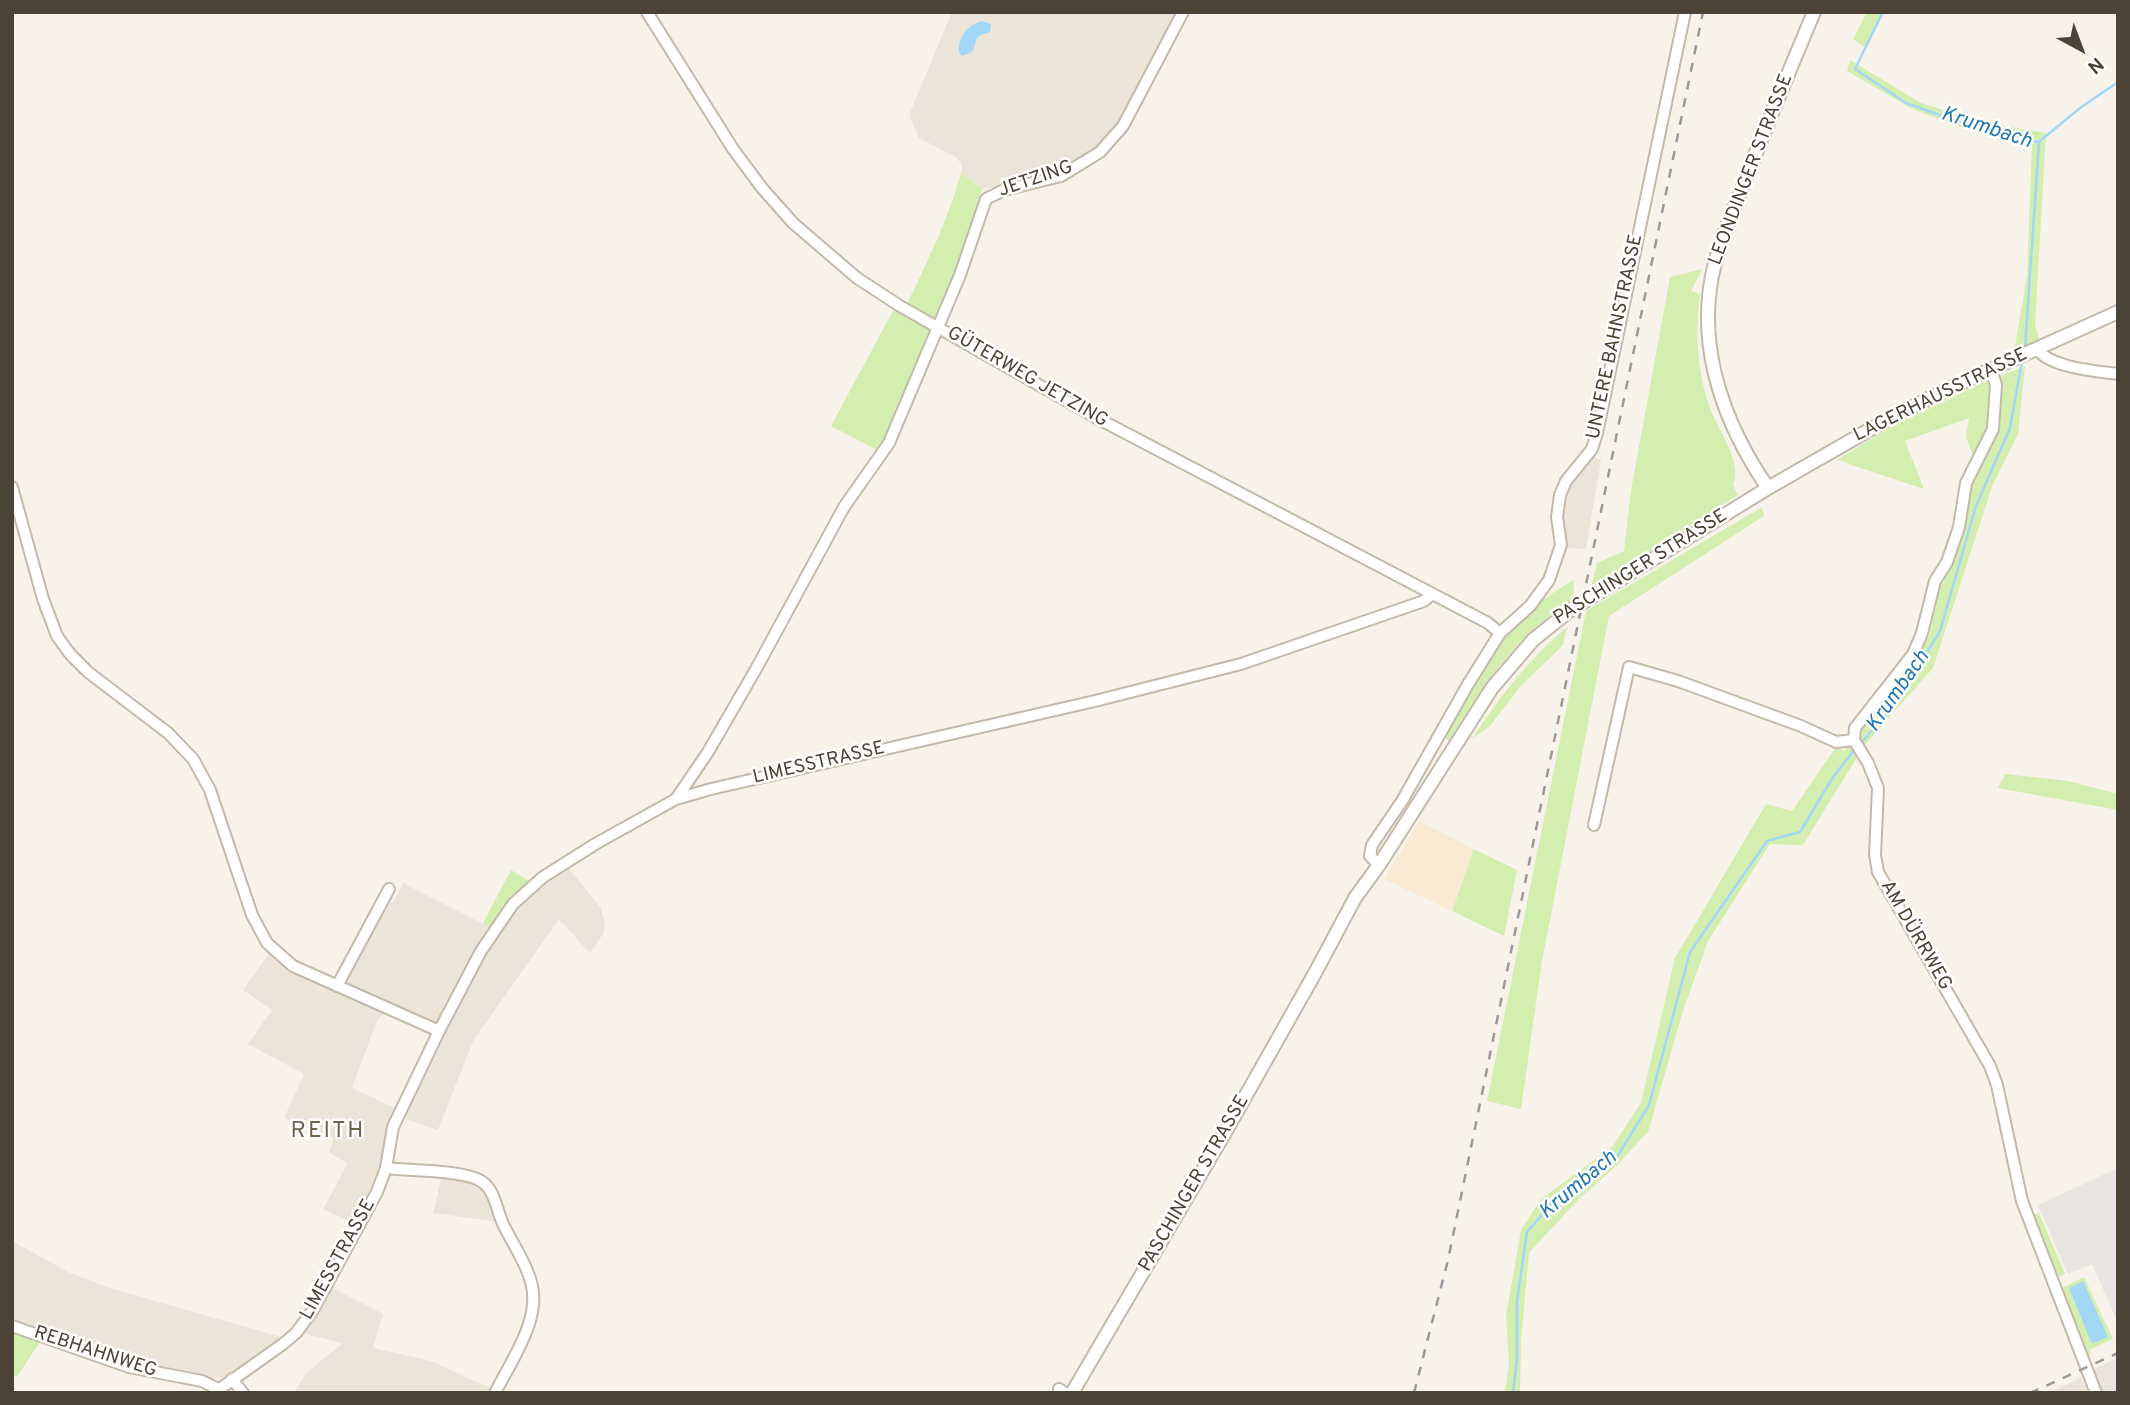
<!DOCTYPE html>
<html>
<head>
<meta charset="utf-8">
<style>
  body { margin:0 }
  #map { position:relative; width:2130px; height:1405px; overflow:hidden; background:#f7f3eb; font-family:Overpass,sans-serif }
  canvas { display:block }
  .frame { position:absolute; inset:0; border:14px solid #4c4337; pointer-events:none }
  .north { position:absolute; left:2046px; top:14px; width:70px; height:70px; -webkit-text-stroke:5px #fff; paint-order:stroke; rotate:139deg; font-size:19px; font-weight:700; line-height:28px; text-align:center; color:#4c4337 }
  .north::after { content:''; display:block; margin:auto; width:24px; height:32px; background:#4c4337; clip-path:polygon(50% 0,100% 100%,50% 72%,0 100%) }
</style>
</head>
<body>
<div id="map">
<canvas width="2130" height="1405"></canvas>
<div class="frame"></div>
<div class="north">N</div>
</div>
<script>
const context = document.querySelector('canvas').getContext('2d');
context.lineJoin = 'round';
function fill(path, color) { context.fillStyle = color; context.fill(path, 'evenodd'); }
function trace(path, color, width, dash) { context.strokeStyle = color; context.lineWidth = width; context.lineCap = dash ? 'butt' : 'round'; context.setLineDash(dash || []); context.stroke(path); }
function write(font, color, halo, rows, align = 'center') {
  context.font = font + ' Overpass,sans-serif'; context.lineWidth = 5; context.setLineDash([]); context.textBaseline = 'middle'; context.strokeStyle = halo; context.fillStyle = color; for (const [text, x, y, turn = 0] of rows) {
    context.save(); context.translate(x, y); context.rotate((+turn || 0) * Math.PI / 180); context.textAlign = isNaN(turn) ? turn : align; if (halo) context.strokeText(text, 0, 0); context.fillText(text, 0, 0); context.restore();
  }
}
fill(new Path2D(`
  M952 12H1181L1137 98 1104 146 1067 170 1039 179 982 189 961 173 962 165 956 157 919 138 909 115Z
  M1591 456 1601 460 1586 549 1565 548 1560 527 1564 492Z
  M567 866 601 908 605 923 603 934 590 953 559 919 473 1041 438 1130 402 1118 481 957 525 896Z
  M403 883 491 928 440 1021 436 1024 347 986 345 982 384 905 393 902Z
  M270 952 387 1012 380 1017 375 1026 352 1088 397 1109 379 1179 356 1225 323 1209 348 1163 329 1153 334 1138 284 1118 304 1074 248 1044 272 1010 243 990Z
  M442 1176 474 1180 488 1193 499 1222 433 1213Z
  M12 1241 68 1272 109 1288 284 1338 227 1377 206 1379 152 1371 12 1323Z
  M331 1287 383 1314 373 1348 431 1361 494 1390 492 1393H294L306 1373 343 1343 301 1333 312 1320Z`), '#ebe4d8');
fill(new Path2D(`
  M1419 821 1474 849 1452 911 1384 879Z`), '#f9e9d5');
fill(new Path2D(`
  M2118 1357V1393H2100L2090 1371Z
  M2081 1377 2088 1393H2049Z`), '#e9e4df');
fill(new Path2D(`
  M1867 12H1884L1866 48 1853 39Z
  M1850 60 1921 103 1985 123 2046 133 2035 325 2040 341 2014 352 2027 275 2032 145 1981 134 1914 110 1847 71Z
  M961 173 982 189C975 231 958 269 942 309L932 319 906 306C927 262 948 220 961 173Z
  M1702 269 1691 291 1700 294C1695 332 1697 372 1710 408 1718 428 1743 465 1733 485L1738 495 1591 588 1597 563 1624 551 1631 490 1670 277Z
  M895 307 931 329 933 336 881 452 831 426Z
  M2025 366 2018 434 1993 484 1933 668 1864 746 1803 845 1770 844 1708 941 1683 1011 1648 1132 1617 1165 1578 1200 1529 1253 1521 1340 1520 1393H1505L1509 1363 1506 1316 1521 1230 1541 1199 1612 1147 1641 1103 1675 958 1766 804 1792 811 1836 747 1844 751 1929 636 1941 585 1952 564 1973 485 1994 438 2000 416V376Z
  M1988 380 1991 384 1989 425 1974 459 1966 437 1969 418 1905 441 1924 489 1837 460 1891 427Z
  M1762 507 1764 516 1609 616 1542 961 1521 1109 1487 1101 1586 611Z
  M1574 580 1573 602C1561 610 1547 617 1536 627 1500 660 1474 700 1449 741L1443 736C1478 676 1509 614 1574 580Z
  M1567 627 1563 645 1520 687 1490 726 1472 739C1499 697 1529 659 1567 627Z
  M2005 774 2068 781 2118 794V810L1998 788Z
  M1474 849 1517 870 1504 936 1452 911Z
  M511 870 531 882 491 928 483 923Z
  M2039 1213 2065 1274 2057 1277 2033 1215Z
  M2084 1277 2113 1339 2089 1350 2091 1354 2084 1357 2060 1289Z
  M12 1329 41 1340 17 1377 12 1374Z`), '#d4eeb0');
fill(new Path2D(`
  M2118 1168V1323L2092 1264 2068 1274 2038 1205Z`), '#e8e5e2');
fill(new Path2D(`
  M981 21 991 24 990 32C971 37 979 39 972 52L962 56 959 52C958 37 967 26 981 21Z
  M2083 1281 2108 1337 2092 1344 2069 1288Z`), '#a3d7f7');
trace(new Path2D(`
  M1883 12 1855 69 1906 103 1999 136 2039 142 2025 348
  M2040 141 2080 108 2118 82
  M1861 743 1893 707 1940 631 1976 506 2010 428 2022 361
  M1513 1393 1517 1359V1301L1527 1232 1554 1201 1617 1157 1649 1105 1690 952 1767 841 1800 832 1833 777 1856 748`), '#a3d7f7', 2.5);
const minor = new Path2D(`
  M647 12 733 149 762 188 793 223 857 278 900 306 1095 417 1488 623 1500 633
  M2037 349C2051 368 2095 371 2118 374
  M1991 369 1996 385 1993 429 1966 483 1959 527 1947 562 1935 581 1922 633 1913 654 1855 728 1854 740 1868 763 1878 788 1875 855 1878 872 1990 1066 1997 1085 2022 1201 2096 1393
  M12 487 43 599 57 636 70 654 88 672 168 733 193 759 210 790 252 915 267 943 293 966 439 1031
  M676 799 708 752 756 669 844 507 889 443 960 275 986 199 1004 190 1061 176 1100 152 1123 126 1183 12
  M1594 825 1629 667 1678 681 1801 726 1836 742 1854 740
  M1379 865 1370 856 1372 845 1402 801 1467 686 1500 633 1530 606 1549 580 1561 545 1557 517 1560 495 1566 481 1592 449 1597 433 1685 12
  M337 986 389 889
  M386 1168C410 1171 457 1170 477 1179 495 1186 496 1209 503 1224 512 1243 526 1262 531 1282 542 1319 511 1361 495 1393
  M12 1326 129 1367 202 1381 218 1389
  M232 1379 243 1393
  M1059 1389 1065 1393
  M214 1393 283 1344 296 1333 313 1310 377 1192 386 1168 393 1127 439 1031 481 951 513 904 543 877 597 843 676 799 711 789 1095 701 1241 664 1424 601 1432 594`);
const tertiary = new Path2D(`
  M1768 488C1726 427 1697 352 1712 276 1719 242 1734 209 1747 176 1768 121 1791 67 1814 12
  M1072 1393 1227 1129 1315 973 1355 898 1379 865 1492 688 1533 640 1569 611 1768 488 1890 418 1952 387 2118 312`);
trace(minor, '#c3baac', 14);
trace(tertiary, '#c3baac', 16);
trace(minor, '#fff', 10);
trace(tertiary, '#fff', 12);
trace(new Path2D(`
  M1414 1393 1448 1260 1703 12
  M2030 1393 2118 1353`), '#9a9a9a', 2.5, [9, 9]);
write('19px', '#4c4337', '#fff', [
  ["LEONDINGER STRASSE",1752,170,-69],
  ["JETZING",1036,180,-19],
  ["UNTERE BAHNSTRASSE",1616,337,-78],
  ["GÜTERWEG JETZING",1027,378,30],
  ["LAGERHAUSSTRASSE",1941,396,-26],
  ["PASCHINGER STRASSE",1641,568,-32],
  ["LIMESSTRASSE",819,764,-13],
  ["AM DÜRRWEG",1915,936,60],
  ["PASCHINGER STRASSE",1195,1184,-60],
  ["LIMESSTRASSE",339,1260,-61],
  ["REBHAHNWEG",95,1353,18]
]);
write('italic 21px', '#2279b2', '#fff', [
  ["Krumbach",1986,129,18],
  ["Krumbach",1899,692,-55],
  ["Krumbach",1579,1186,-40]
]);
context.letterSpacing = '2px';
write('23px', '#70614d', '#fff', [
  ["REITH",328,1132]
]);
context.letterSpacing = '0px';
</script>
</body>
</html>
